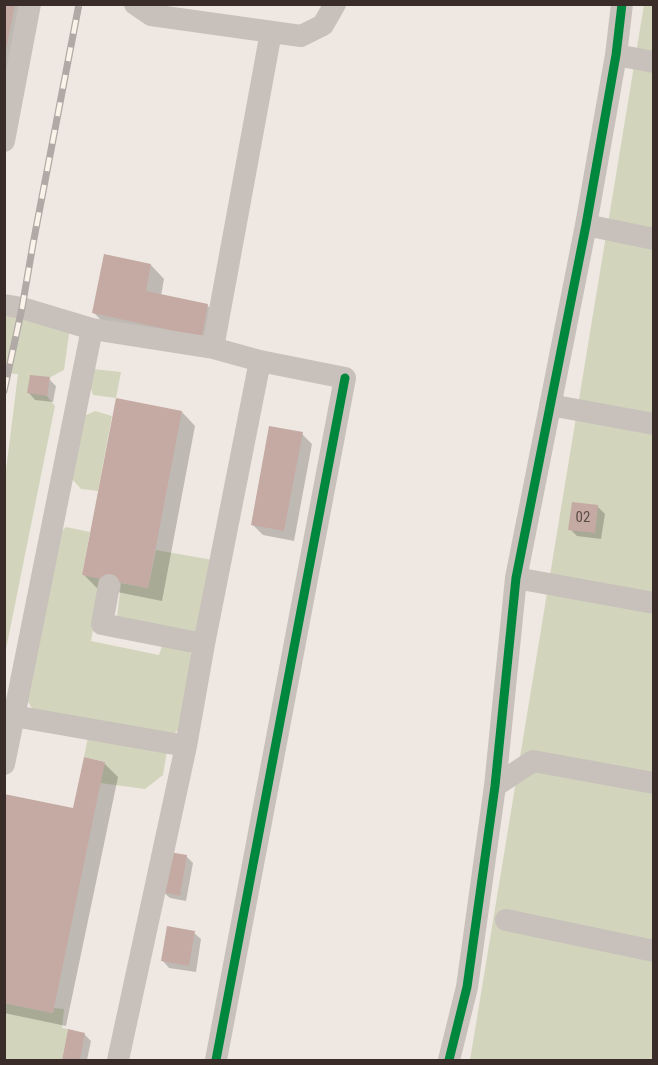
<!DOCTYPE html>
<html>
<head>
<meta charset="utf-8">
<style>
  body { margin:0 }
  #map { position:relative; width:658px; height:1065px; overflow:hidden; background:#efe8e2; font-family:"Roboto Condensed",sans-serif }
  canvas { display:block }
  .frame { position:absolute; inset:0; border:6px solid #3a2d29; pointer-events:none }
</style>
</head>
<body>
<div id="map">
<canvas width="658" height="1065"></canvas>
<div class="frame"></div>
</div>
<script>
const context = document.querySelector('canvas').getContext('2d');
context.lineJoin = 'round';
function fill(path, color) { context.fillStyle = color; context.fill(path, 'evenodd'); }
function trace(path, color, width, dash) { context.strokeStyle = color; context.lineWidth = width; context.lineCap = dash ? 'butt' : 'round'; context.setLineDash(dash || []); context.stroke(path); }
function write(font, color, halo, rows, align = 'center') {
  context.font = font + ' "Roboto Condensed",sans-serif'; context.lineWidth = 4.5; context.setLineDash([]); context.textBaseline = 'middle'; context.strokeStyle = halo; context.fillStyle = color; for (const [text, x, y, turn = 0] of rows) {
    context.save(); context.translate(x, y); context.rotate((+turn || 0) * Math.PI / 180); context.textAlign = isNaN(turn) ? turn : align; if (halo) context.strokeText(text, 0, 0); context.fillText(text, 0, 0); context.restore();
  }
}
fill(new Path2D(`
  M644 5H653V1060H470Z
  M5 316 70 327 64 370 49 378 47 396 55 406 5 654 4 486 18 374 5 373Z
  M93 369 121 372 116 398 93 395 89 383Z
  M95 411 112 416 98 491 81 489 70 477 82 417Z
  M66 527 90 532 82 575 102 579 91 641 159 655 162 646 189 651 196 661 182 728 170 736 33 710 27 700 59 534Z
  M156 550 213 560 200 632 117 617 121 583 148 588Z
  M88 737 167 751 163 775 145 789 100 783 105 762 84 757Z
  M4 1003 53 1013 54 1008 64 1009 62 1028 68 1029 62 1060H5Z`), '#d2d5bc');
fill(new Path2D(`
  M4 4H30L4 136Z
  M151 265 164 279 161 296 208 306 221 319 215 349 107 326 94 313Z
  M49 379 56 386 53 402 35 400 29 393Z
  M182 412 195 426 162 601 97 588 83 574Z
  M302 434 312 444 294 541 263 535 252 524Z
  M598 507 605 514 601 539 577 536 570 529Z
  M104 763 118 777 66 1026 4 1013V796L75 810Z
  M186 856 193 863 186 901 170 898 163 892Z
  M194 933 201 939 196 972 169 968 163 961Z
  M69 1031 84 1034 91 1041 87 1060H64Z`), '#0003');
fill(new Path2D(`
  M4 4H15L6 51H4Z
  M104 254 151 264 146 291 208 304 202 337 92 313Z
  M30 375 50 377 47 396 27 393Z
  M116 398 182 411 148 588 82 575Z
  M269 426 303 432 284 531 251 525Z
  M572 502 598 505 595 533 568 530Z
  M84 757 105 762 53 1013 4 1003V794L73 808Z
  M169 852 187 855 180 896 162 892Z
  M167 926 195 931 189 966 161 961Z
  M68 1029 85 1033 80 1060H62Z`), '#c4aaa3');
trace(new Path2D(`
  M135 4 151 15 301 36 323 25 335 4
  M616 55 654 62
  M4 141 30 4
  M586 225 654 239
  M4 305 22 308 92 329
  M213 348 271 32
  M550 405 654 424
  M516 578 654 603
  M109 585 102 624 204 644
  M186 746 204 644 260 361
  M4 764 14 716
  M495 786 533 761 654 783
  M506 920 654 951
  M118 1060 186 746 14 716 92 329 213 348 260 361 345 378 216 1060
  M449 1060 467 987 495 786 516 578 586 225 616 55 622 4`), '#c8c0bb', 22);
const rail = new Path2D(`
  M4 391 22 308 33 244 79 4`);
trace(rail, '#b0a9a5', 7);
trace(rail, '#fbf2ea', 4.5, [14]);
trace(new Path2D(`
  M216 1060 345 378
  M449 1060 467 987 495 786 516 578 586 225 616 55 622 4`), '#00873e', 9);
write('15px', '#5c4c48', null, [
  ["02",583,518]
]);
</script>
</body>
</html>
